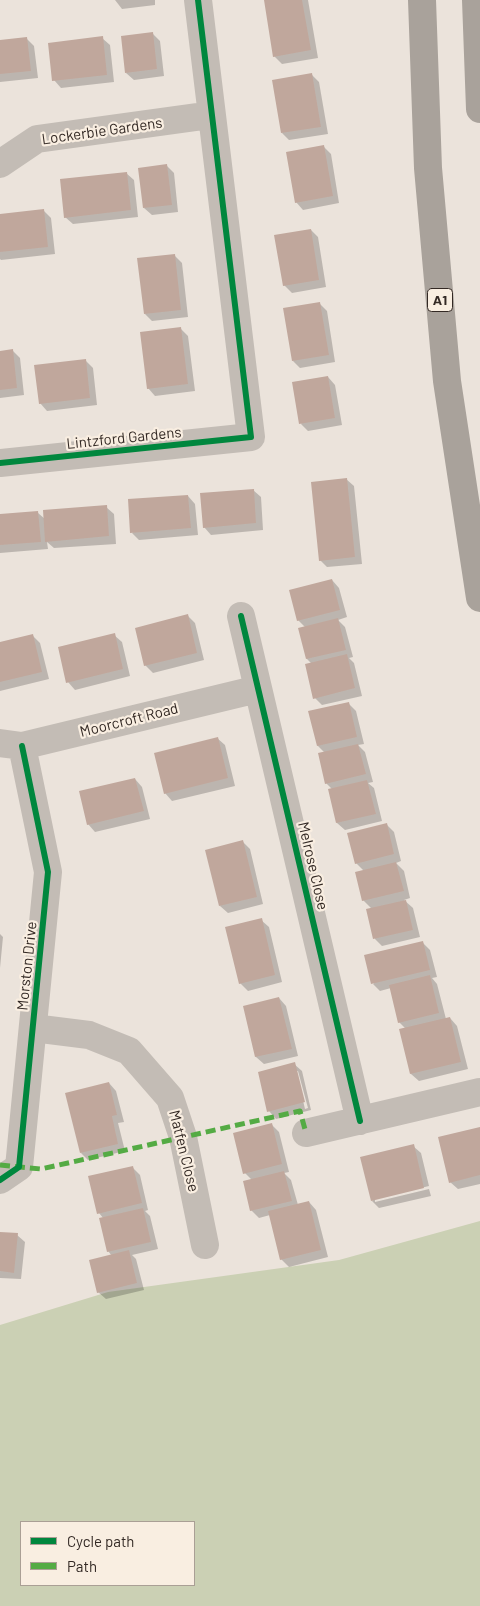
<!DOCTYPE html>
<html>
<head>
<meta charset="utf-8">
<style>
  body { margin:0 }
  #map { position:relative; width:480px; height:1606px; overflow:hidden; background:#ebe3db; font-family:Barlow,sans-serif }
  canvas { display:block }
  .legend { position:absolute; left:20px; top:1521px; width:175px; height:65px; box-sizing:border-box; background:#f9eee1; border:1px solid #aa9f95; margin:0; padding:6px 9px; list-style:none; font-size:15px; color:#332924 }
  .legend li { display:flex; align-items:center; gap:10px; height:25px }
  .legend b { width:25px; border:1px solid #aa9f95 }
</style>
</head>
<body>
<div id="map">
<canvas width="480" height="1606"></canvas>
<ul class="legend">
<li><b style="height:6px;background:#00873e"></b>Cycle path</li>
<li><b style="height:6px;background:#54ab44"></b>Path</li>
</ul>
</div>
<script>
const context = document.querySelector('canvas').getContext('2d');
context.lineJoin = 'round';
function fill(path, color) { context.fillStyle = color; context.fill(path, 'evenodd'); }
function trace(path, color, width, dash) { context.strokeStyle = color; context.lineWidth = width; context.lineCap = dash ? 'butt' : 'round'; context.setLineDash(dash || []); context.stroke(path); }
function write(font, color, halo, rows, align = 'center') {
  context.font = font + ' Barlow,sans-serif'; context.lineWidth = 4.5; context.setLineDash([]); context.textBaseline = 'middle'; context.strokeStyle = halo; context.fillStyle = color; for (const [text, x, y, turn = 0] of rows) {
    context.save(); context.translate(x, y); context.rotate((+turn || 0) * Math.PI / 180); context.textAlign = isNaN(turn) ? turn : align; if (halo) context.strokeText(text, 0, 0); context.fillText(text, 0, 0); context.restore();
  }
}
fill(new Path2D(`
  M480 1221V1606H0V1325L108 1292 339 1260ZM194 1522V1585H21V1522Z`), '#cbd0b4');
fill(new Path2D(`
  M115 0H155V5L122 9Z
  M265 0H308L318 58 282 64 274 56Z
  M153 34 160 41 164 76 134 80 126 73Z
  M26 38 34 46 38 78 0 82V41Z
  M102 38 110 45 114 82 61 88 54 80Z
  M312 75 319 82 328 134 289 140 282 133Z
  M324 147 331 154 339 203 303 210 296 202Z
  M166 165 174 173 178 212 152 215 144 208Z
  M126 173 134 180 138 217 73 224 65 217Z
  M43 210 51 218 55 254 1 260 0 259V215Z
  M311 230 318 237 326 287 292 293 284 285Z
  M174 255 182 263 188 317 152 321 145 314Z
  M319 303 327 311 335 362 300 368 293 361Z
  M181 329 188 336 195 391 155 396 148 388Z
  M12 350 20 358 24 395 0 398V352Z
  M85 360 93 368 97 405 47 411 40 403Z
  M328 377 335 385 342 425 308 431 301 424Z
  M346 479 354 486 362 564 327 567 320 560Z
  M253 490 261 497 263 530 211 535 204 527Z
  M188 496 195 504 198 535 139 540 132 533Z
  M106 507 114 514 116 544 54 548 47 542 48 549 0 553V516L38 513 45 519Z
  M332 580 339 588 347 617 338 620 345 627 353 657 349 658 354 663 362 696 322 705 315 698 312 664 307 659 305 627 298 620Z
  M188 616 195 623 204 660 153 673 145 665Z
  M114 635 122 642 130 676 75 690 68 682Z
  M33 636 40 643 49 679 0 691V644Z
  M348 703 356 711 364 744 358 745 365 752 373 782 368 783 374 788 382 821 345 830 337 823 329 790 332 789 326 783 325 753 318 746 310 712Z
  M217 738 225 745 235 786 172 801 165 793Z
  M135 779 142 787 150 819 95 832 88 824Z
  M386 824 394 832 401 861 396 863 404 871 410 898 404 900 413 908 420 937 382 946 375 939 368 910 372 909 363 900 364 871 356 863Z
  M243 842 250 849 263 904 228 913 220 906Z
  M261 920 269 927 282 982 248 991 240 983Z
  M0 934 3 937 0 968Z
  M423 943 430 950 437 977 432 978 437 984 446 1019 450 1018 457 1026 468 1069 419 1081 411 1074 400 1030 406 1029 399 1022 391 988 380 991 373 984Z
  M279 998 286 1006 298 1056 264 1064 256 1057 244 1007Z
  M294 1064 302 1071 311 1110 276 1119 269 1111ZM296 1071H298L308 1108 305 1109Z
  M109 1083 116 1091 124 1122 118 1123 125 1151 88 1160 81 1153Z
  M272 1125 279 1132 289 1172 284 1173 291 1180 298 1205 309 1202 316 1210 328 1257 289 1267 281 1259 270 1215 259 1218 251 1210 252 1180 245 1173Z
  M480 1128V1184L458 1189 450 1182Z
  M413 1146 421 1153 429 1186 375 1199V1202L429 1189 431 1196 379 1208 372 1201Z
  M132 1167 140 1175 148 1210 145 1211 150 1216 158 1249 132 1255 136 1259 144 1290 106 1299 98 1292 112 1256 108 1251 104 1219 99 1213Z
  M0 1233 17 1235 25 1242 21 1279 0 1278Z`), '#0003');
fill(new Path2D(`
  M264 0H302L311 50 273 57Z
  M153 32 157 69 125 73 121 36Z
  M103 36 107 75 52 81 48 43Z
  M27 37 31 71 0 74V40Z
  M312 73 321 127 281 133 272 80Z
  M324 145 333 196 295 203 286 152Z
  M167 164 172 205 143 208 138 168Z
  M127 172 131 210 64 218 60 179Z
  M44 209 48 247 0 252V214Z
  M311 229 319 280 283 286 274 235Z
  M175 254 181 310 144 314 137 258Z
  M320 302 329 355 292 361 283 308Z
  M181 327 188 384 147 389 140 332Z
  M13 349 17 388 0 390V351Z
  M86 359 90 398 39 404 34 365Z
  M328 376 335 418 299 424 292 382Z
  M347 478 355 557 319 561 311 482Z
  M254 489 256 523 203 528 200 493Z
  M188 495 191 528 130 533 128 499Z
  M107 505 109 536 45 542 43 510Z
  M38 511 41 542 0 545V514Z
  M332 579 340 610 297 621 289 590Z
  M188 614 197 653 144 666 135 628Z
  M338 618 346 650 306 659 298 628Z
  M115 633 123 669 66 683 58 647Z
  M33 634 42 672 0 682V642Z
  M347 654 355 688 313 699 305 664Z
  M349 702 357 737 317 746 308 711Z
  M218 737 228 778 164 794 154 753Z
  M358 744 366 774 325 784 318 753Z
  M135 778 144 811 87 825 79 791Z
  M367 780 376 814 336 823 328 789Z
  M387 823 394 854 355 864 347 833Z
  M243 840 257 897 219 906 205 850Z
  M396 862 404 891 362 901 355 872Z
  M406 900 413 930 373 939 366 909Z
  M262 918 275 975 239 984 225 927Z
  M423 941 430 970 371 984 364 955Z
  M430 975 439 1013 398 1023 389 985Z
  M279 997 292 1049 255 1057 243 1006Z
  M450 1017 461 1062 410 1074 399 1029Z
  M295 1062 305 1102 267 1112 258 1072Z
  M109 1082 117 1115 112 1116 118 1144 80 1153 65 1093Z
  M272 1123 282 1164 243 1174 233 1133Z
  M480 1127V1175L449 1183 438 1137Z
  M414 1144 424 1188 371 1201 360 1157Z
  M133 1166 142 1203 97 1214 88 1176Z
  M284 1171 292 1201 250 1211 243 1181Z
  M309 1201 321 1250 280 1260 268 1211Z
  M143 1208 151 1242 107 1252 99 1218Z
  M0 1232 18 1233 14 1273 0 1271Z
  M129 1250 137 1283 97 1293 89 1260Z`), '#c0a79c');
trace(new Path2D(`
  M0 164 37 139 211 115
  M0 463 251 437 198 0
  M241 616 360 1121
  M0 743 22 746 258 689
  M33 1028 89 1035 129 1051 170 1098 183 1137 205 1245
  M306 1133 480 1092
  M0 1180 19 1167 48 872 22 746`), '#c3bcb5', 28);
trace(new Path2D(`
  M422 0 428 168 447 381 480 598
  M476 0 480 109`), '#a9a29b', 28);
trace(new Path2D(`
  M0 1165 41 1169 300 1111 306 1133`), '#54ab44', 5, [10, 5]);
trace(new Path2D(`
  M0 463 251 437 198 0
  M241 616 360 1121
  M0 1180 19 1167 48 872 22 746`), '#00873e', 6);
for (const [x, y, w] of [
  [440,300,25]
]) { const box = new Path2D(); box.roundRect(x - w / 2, y - 11.5, w, 23, 4); context.fillStyle = '#f9eee1'; context.fill(box); trace(box, '#332924', 1); }
write('bold 14px', '#332924', null, [
  ["A1",440,300]
]);
write('15px', '#332924', '#f9eee1', [
  ["Lockerbie Gardens",102,131,-8],
  ["Lintzford Gardens",124,438,-6],
  ["Moorcroft Road",129,720,-14],
  ["Melrose Close",313,866,77],
  ["Morston Drive",27,966,-84],
  ["Matfen Close",184,1151,76]
]);
</script>
</body>
</html>
